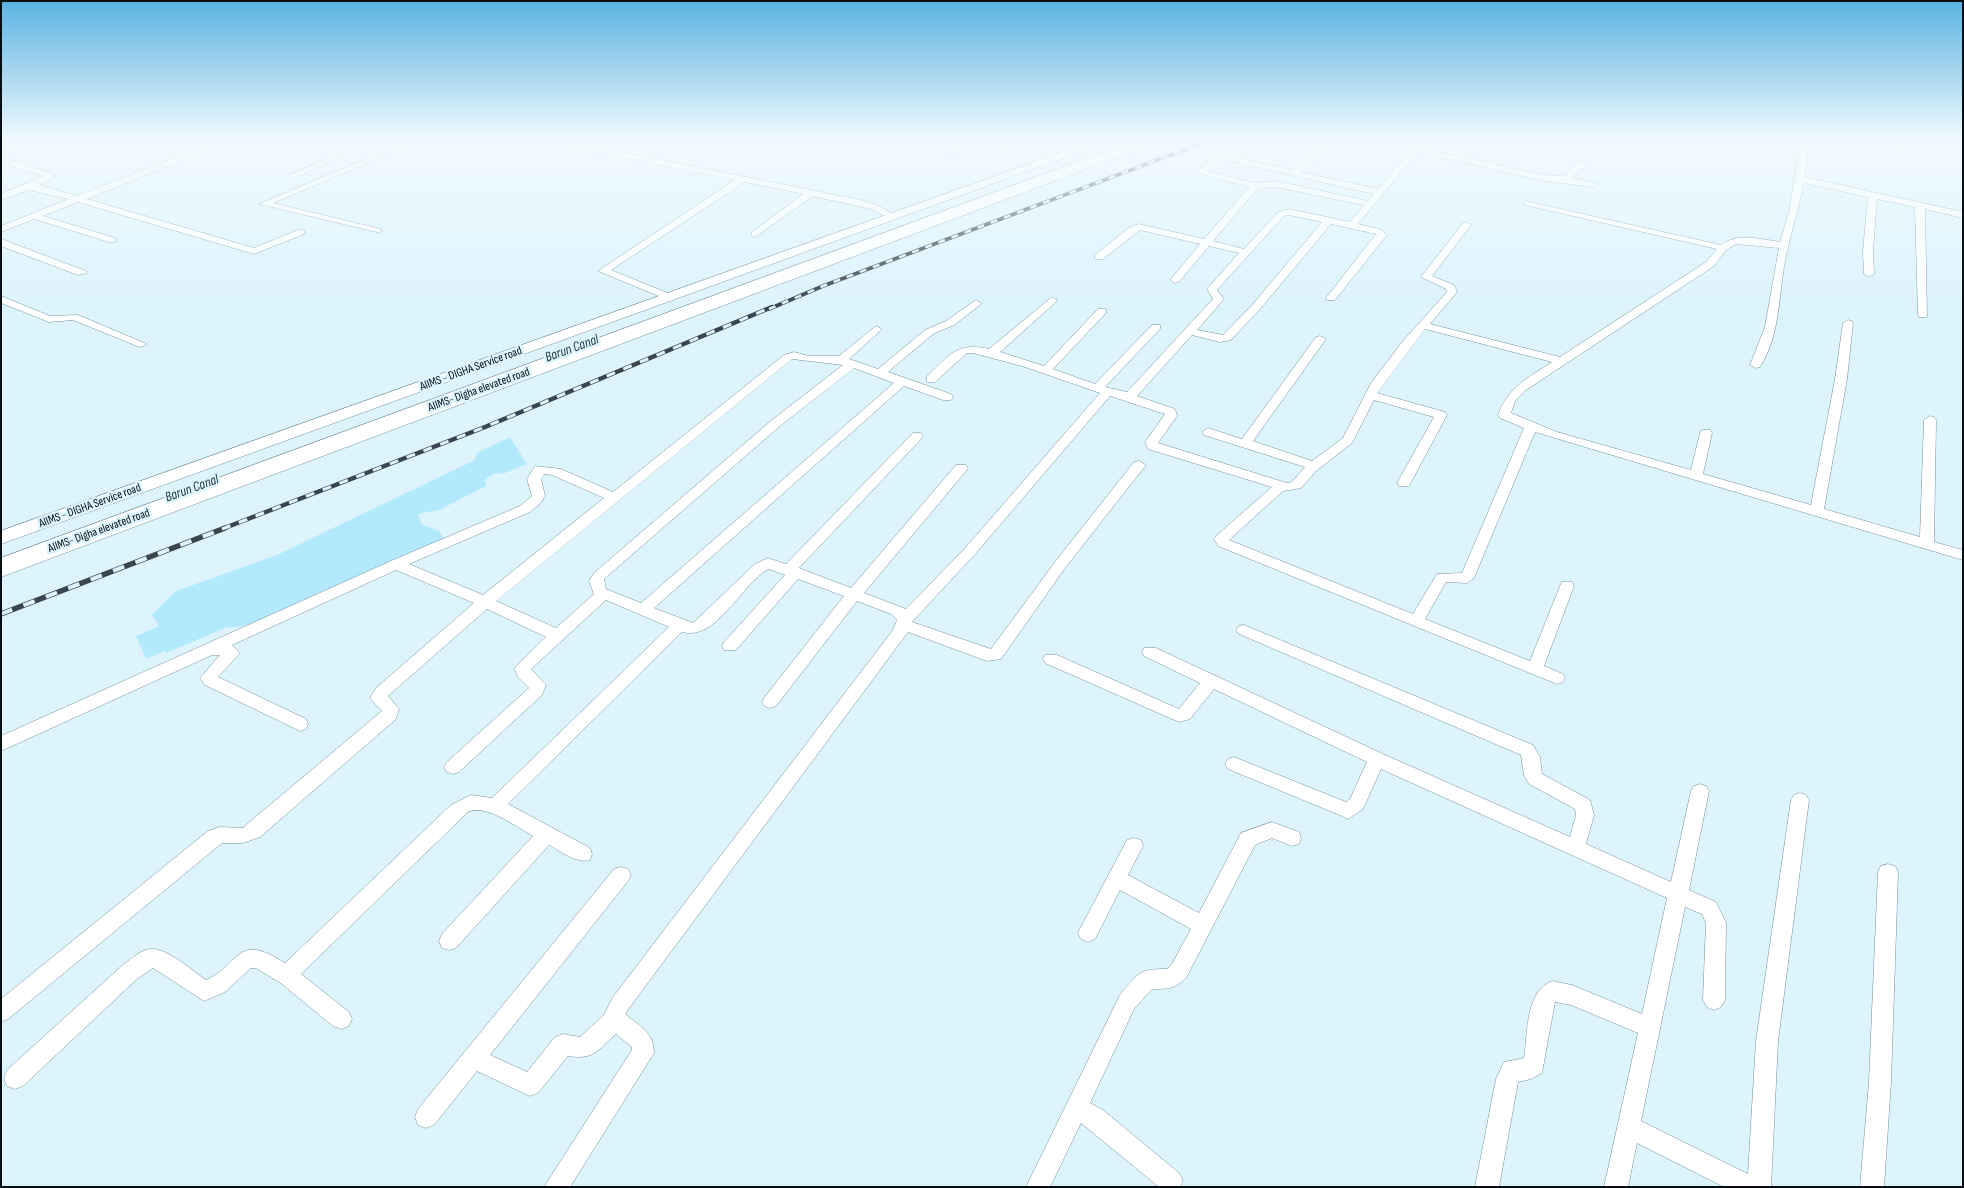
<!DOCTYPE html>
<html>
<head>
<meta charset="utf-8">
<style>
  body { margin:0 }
  #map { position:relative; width:1964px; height:1188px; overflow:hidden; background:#ddf4fd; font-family:"Sofia Sans Condensed",sans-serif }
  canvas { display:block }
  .frame { position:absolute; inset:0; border:2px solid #060f13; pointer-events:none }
</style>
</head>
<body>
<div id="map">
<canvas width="1964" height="1188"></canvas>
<div class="frame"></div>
</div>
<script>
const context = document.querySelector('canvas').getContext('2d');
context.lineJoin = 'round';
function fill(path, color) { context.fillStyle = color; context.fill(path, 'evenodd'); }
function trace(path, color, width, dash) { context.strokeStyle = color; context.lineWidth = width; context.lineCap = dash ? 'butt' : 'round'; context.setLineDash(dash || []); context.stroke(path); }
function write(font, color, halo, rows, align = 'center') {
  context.font = font + ' "Sofia Sans Condensed",sans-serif'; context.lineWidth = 5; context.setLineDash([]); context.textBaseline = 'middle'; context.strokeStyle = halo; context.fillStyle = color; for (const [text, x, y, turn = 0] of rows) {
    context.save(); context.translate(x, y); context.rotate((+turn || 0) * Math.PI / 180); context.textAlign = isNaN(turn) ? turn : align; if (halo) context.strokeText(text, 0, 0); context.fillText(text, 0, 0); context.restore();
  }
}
fill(new Path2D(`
  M510 437 527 464 505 473 493 474 485 480 486 486 439 510 418 514 421 524 439 531 444 539 255 624 225 628 166 653 164 651 146 659 136 636 159 626 152 615 176 591 277 555 475 460 477 453Z`), '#b3e9fd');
const street = new Path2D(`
  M223 139H234L87 199 254 248 298 230H304V234L254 254 78 202 43 216 115 238V242H109L34 219 1 232V226L69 199 29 190 1 200V194L43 176 1 163V157L54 174V178L39 185 77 196Z
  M414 139H425L273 203 381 229V233L259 204Z
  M531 139H548L595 148 610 139H620L606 149 860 200 877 205 898 217 893 220 871 209 813 196 755 237 752 236V232L803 194 745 182 611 270 675 296 676 298 671 301 598 271 735 180Z
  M967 139H986L1007 144 1014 139H1023L1008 150 975 141 954 154H948V150Z
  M1327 139H1336L1301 172 1378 189 1414 146 1384 139 1418 142 1421 139H1429L1422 148 1544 175 1565 176 1578 162H1584V166L1573 178 1598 184 1594 187 1544 181 1418 152 1358 224 1382 230 1387 235 1335 300H1327L1326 298 1376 234 1331 224 1261 308 1231 340 1220 342 1192 335 1137 396 1175 409 1177 416 1158 443 1287 483 1292 482 1305 467 1204 435 1202 432 1208 428 1242 439 1316 337 1320 336 1326 339 1253 441 1312 461 1343 438 1371 383 1403 341 1447 292 1446 289 1421 277 1463 223 1466 222 1471 225 1432 276 1454 285 1457 292 1430 324 1560 357 1706 262 1717 249 1525 205V201L1721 245C1739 232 1760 239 1780 242L1789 212 1801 139H1809L1805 177 1963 212V218L1925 209 1927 317H1919L1918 315 1915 207 1877 199 1873 251 1874 274 1869 277 1864 274 1863 251 1868 197 1804 183C1799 208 1791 232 1786 256 1778 294 1781 334 1760 367L1756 368 1750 365 1765 327 1779 248 1736 244 1726 250 1714 266 1526 390 1515 401 1511 413 1557 432 1691 470 1700 433 1702 430H1710L1712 433 1703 474 1811 505 1835 379 1843 323 1848 320 1852 321 1853 323 1847 379 1824 509 1920 537 1924 420 1930 416 1934 417 1936 420 1934 542 1963 550V560L1535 432 1474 578 1467 583 1446 582 1425 619 1530 661 1560 586 1562 582H1572L1574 586 1544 666 1563 674 1565 678 1563 682 1557 684 1218 546 1214 539 1216 536 1272 487 1148 449 1145 442 1165 414 1110 396 977 552 912 622 991 649 1055 562 1134 462 1139 461 1146 465 1065 568 1001 659 987 661 908 632 627 1011 626 1015C641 1027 654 1033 654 1053L570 1187H544L632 1050V1047L616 1034C596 1051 595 1060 568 1056L538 1093 530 1096 477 1071 434 1125 426 1128 418 1125 415 1117 418 1109 614 869 621 867 628 869 631 875 628 881 490 1055 527 1072 555 1037 563 1034 580 1037 604 1015 613 997 893 630 897 620 891 614 857 601 776 706 770 708 764 706 762 702 764 698 844 596 798 579 736 650H724L722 646 724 642 785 575 769 569C741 583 717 642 682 632L508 804 590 848 592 854 590 860C576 864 561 851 549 845L456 948 449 950 442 948 439 941 442 934 533 836C518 828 485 803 468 812L301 974 349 1012 352 1019 349 1026 341 1029 333 1026 282 984 256 968H251L225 992 204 1001 153 968 138 978 23 1086 15 1089 7 1086 4 1078 7 1070 124 964C131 959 142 949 151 949 167 948 193 971 206 980 241 965 235 931 285 963L451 805 471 795 492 798 669 627 606 600 531 669 546 685 542 695 459 772 453 774 447 772 444 767 447 762 529 688 518 677 514 668 546 637 487 609 388 696 399 709 396 719 260 837 243 843H222L8 1019 1 1022V999L208 831 220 827 243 828 246 825 382 711 370 698 376 688 474 603 396 570 232 645 240 653 218 677 306 719 308 724 306 729 300 731 205 685 200 678 220 655H212L1 751V736L391 561 520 506 532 496 527 479 535 466 561 469 613 492 784 355 794 352 809 356H839L876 326 882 329 880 331 849 359 878 369 925 330 946 321 976 300 981 303 980 305 954 325 933 334 888 372 951 394 953 397 951 400H943L904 386 654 608 693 623 755 564 768 558 786 564 913 433H921L923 436 921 439 799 568 851 588 956 465H966L968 468 966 471 864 593 906 609 967 546 1100 393 1022 366 973 353H967L935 382H927V376C951 355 955 342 989 349L1052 297 1057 300 1056 302 1000 352 1044 366 1098 309H1106V313L1053 369 1095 384 1152 325H1160V329L1105 387 1127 392 1213 299 1207 289 1239 253 1209 246 1179 282 1175 283 1170 280 1200 244 1140 230 1103 259H1095V255L1130 227 1139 224 1204 239 1249 187 1195 172 1223 149 1230 151 1226 155 1293 170ZM1221 159 1374 194 1368 201 1276 181 1255 183 1206 171ZM1276 187 1364 205 1350 222 1289 209 1278 212 1244 249 1213 241 1258 188ZM1289 215 1322 222 1253 304 1223 335 1197 330 1224 299 1217 290 1284 216ZM1425 329 1552 362C1528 378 1508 387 1498 415L1500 418 1524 428 1462 573 1437 574 1413 614 1229 540 1283 491 1301 488 1316 471 1352 443 1374 400 1434 417 1397 483 1399 486H1409L1447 415 1445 412 1377 393ZM792 359 843 365 772 420 594 573 589 581 594 594 556 628 496 601ZM854 368 894 383 641 603 606 589 604 579 780 426ZM544 474 552 475 604 498 483 595 409 564 530 512 539 505 545 496 541 479Z
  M1899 139H1907L1906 153 1899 151Z
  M348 150 355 152 294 178 287 176Z
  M1 239 86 271 87 273 78 275 1 246Z
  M1 296 50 316 78 315 147 344 141 347 137 346 73 320 49 322 1 303Z
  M1244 625 1533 745 1540 757 1542 774 1590 800 1594 815 1586 844 1671 882 1691 791 1694 786 1700 784 1706 786 1709 791 1689 890 1716 902 1726 923 1725 1000 1721 1007 1714 1010 1707 1007 1703 1000 1706 923 1702 914 1685 907 1641 1121 1748 1174 1756 1041 1791 800 1794 795 1800 793 1806 795 1809 800 1778 1041 1771 1187H1724L1637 1143 1628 1187H1604L1638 1033 1571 1005 1555 1002 1542 1073 1531 1079 1518 1082 1499 1187H1475L1496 1079 1504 1062 1524 1058C1528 1033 1525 992 1552 981L1572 985 1642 1014 1667 898 1381 769 1363 809 1348 819 1342 816 1228 769 1225 764 1228 759 1234 757 1346 802 1350 799 1367 762 1214 689 1190 719 1179 722 1045 663 1043 659 1045 655H1057L1179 709 1200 683 1144 656 1142 652 1144 648H1156L1383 754 1570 837 1576 815 1575 809 1529 784 1524 775 1521 755 1239 634 1236 630 1239 626Z
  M1272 822 1299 832 1301 838 1299 844 1292 846 1272 838 1255 845 1186 978C1175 989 1167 989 1152 989L1134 1009 1090 1103 1103 1110 1179 1173 1183 1181 1180 1187H1159L1081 1123 1050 1187H1026L1120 995C1138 974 1137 969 1167 969L1172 964 1191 929 1120 890 1095 939 1088 942 1081 939 1078 933 1081 927 1127 840 1134 838 1141 840 1143 846 1128 875 1199 913 1241 833Z
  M1888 864 1895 866 1898 872 1891 1082 1884 1187H1860L1869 1082 1878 872 1881 866Z`);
const secondary = new Path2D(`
  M1099 139H1116L1 544V531Z`);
const highway = new Path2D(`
  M1139 139H1161L1158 142 1 577V558Z`);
trace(street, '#75909a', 1);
trace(secondary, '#75909a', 1);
trace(highway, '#75909a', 1);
fill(street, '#fff');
fill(secondary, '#fff');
fill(highway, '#fff');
const railFar2 = new Path2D(`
  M769 309 823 286 1213 139`);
const railFar1 = new Path2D(`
  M222 529 485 427 772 307`);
const rail = new Path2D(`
  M1 614 225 528`);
trace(railFar2, '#3a464c', 4);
trace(railFar1, '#3a464c', 4.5);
trace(rail, '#3a464c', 5.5);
trace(railFar2, '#ddf4fd', 2.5, [7]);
trace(railFar1, '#ddf4fd', 3, [9]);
trace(rail, '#ddf4fd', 4, [12]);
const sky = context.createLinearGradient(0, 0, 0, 305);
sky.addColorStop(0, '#5bb3e1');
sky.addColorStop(0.46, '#f0fafe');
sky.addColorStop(1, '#f0fafe00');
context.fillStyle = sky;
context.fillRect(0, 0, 1964, 305);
write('12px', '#060f13', '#ddf4fd', [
  ["AIIMS - DIGHA Service road",471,369,-20],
  ["AIIMS- Digha elevated road",479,390,-20],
  ["AIIMS - DIGHA Service road",90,506,-20],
  ["AIIMS- Digha elevated road",99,531,-20]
]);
write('italic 14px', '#1e343b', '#ddf4fd', [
  ["Barun Canal",572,349,-20],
  ["Barun Canal",192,489,-20]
]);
</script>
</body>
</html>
